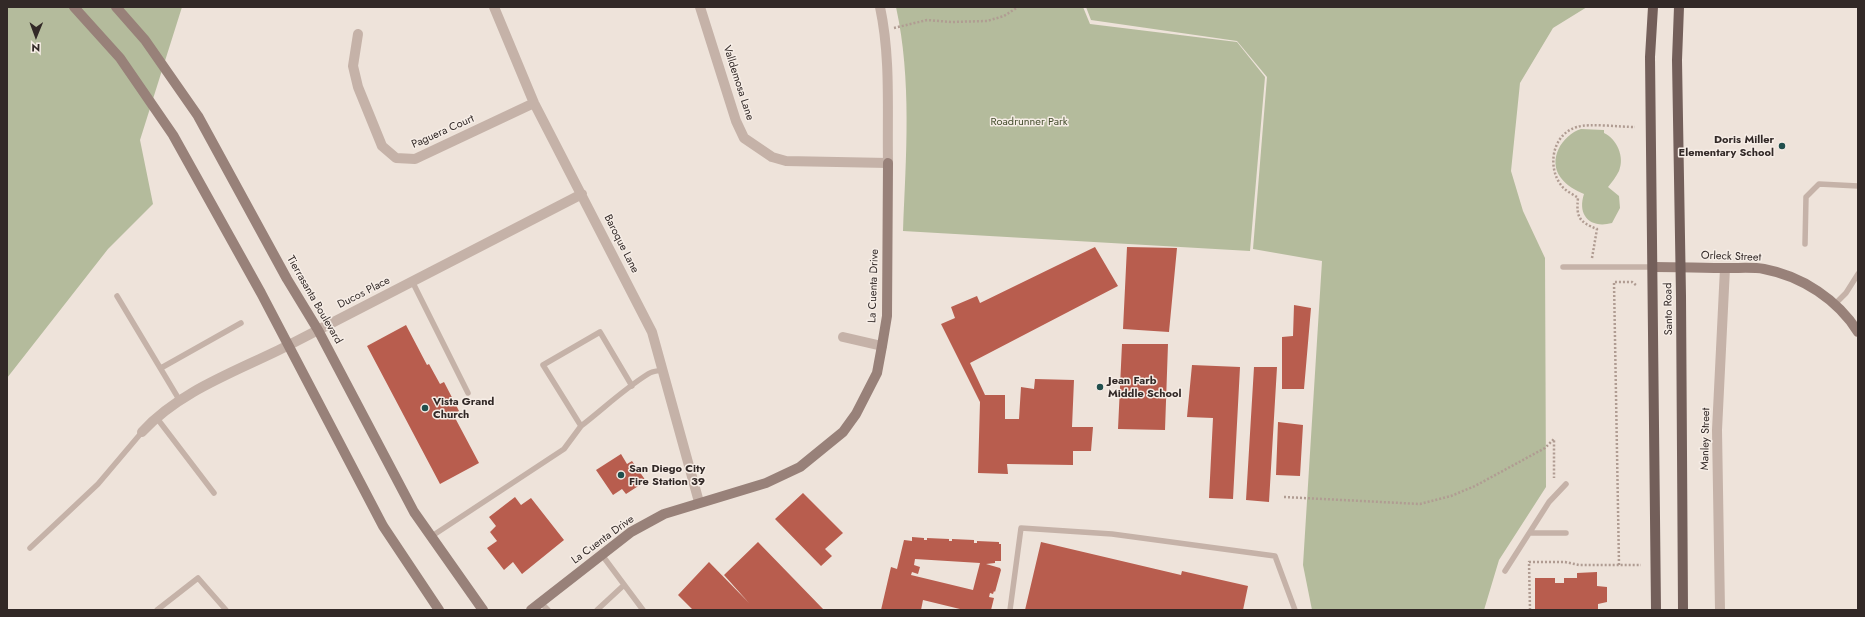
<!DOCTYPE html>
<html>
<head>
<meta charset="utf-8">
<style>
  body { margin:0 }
  #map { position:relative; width:1865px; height:617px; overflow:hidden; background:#eee3da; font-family:Jost,sans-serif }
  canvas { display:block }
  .frame { position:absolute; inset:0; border:8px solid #322927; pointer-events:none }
  .north { position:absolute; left:16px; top:16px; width:40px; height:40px; -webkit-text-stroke:3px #f6ede6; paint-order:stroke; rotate:181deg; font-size:11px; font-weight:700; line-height:16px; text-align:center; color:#322927 }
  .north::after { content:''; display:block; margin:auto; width:14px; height:18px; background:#322927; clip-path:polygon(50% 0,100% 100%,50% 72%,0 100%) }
</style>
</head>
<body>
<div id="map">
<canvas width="1865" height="617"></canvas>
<div class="frame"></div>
<div class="north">N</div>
</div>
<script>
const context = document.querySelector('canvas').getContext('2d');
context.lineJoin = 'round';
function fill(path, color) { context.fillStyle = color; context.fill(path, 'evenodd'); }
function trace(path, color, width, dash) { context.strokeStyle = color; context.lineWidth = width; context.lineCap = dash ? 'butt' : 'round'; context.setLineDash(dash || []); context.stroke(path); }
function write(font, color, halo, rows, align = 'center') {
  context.font = font + ' Jost,sans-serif'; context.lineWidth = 3; context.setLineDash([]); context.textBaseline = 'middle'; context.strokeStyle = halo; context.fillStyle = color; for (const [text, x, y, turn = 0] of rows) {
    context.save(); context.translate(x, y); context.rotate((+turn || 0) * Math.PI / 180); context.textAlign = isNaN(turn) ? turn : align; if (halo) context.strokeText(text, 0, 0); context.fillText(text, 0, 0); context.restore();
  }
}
fill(new Path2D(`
  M7 7H182L140 140 153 204 108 249 7 378Z
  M896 7H1083L1090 24 1237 42 1265 77 1250 251 903 231C906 156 912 80 896 7Z
  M1086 7H1587L1553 28 1520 83 1511 171 1523 211 1545 258 1546 487 1499 560 1484 610H1312L1303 565 1322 261 1253 249 1267 77 1237 41 1091 20Z
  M1581 129 1604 130V133C1617 139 1625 157 1619 171 1616 177 1612 182 1608 187L1619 196 1620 208 1612 223C1590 229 1577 215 1584 194 1575 190 1567 186 1561 178 1547 160 1562 135 1581 129Z`), '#b4bb9c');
fill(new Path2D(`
  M1095 247 1118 286 970 363 985 395H1005V419H1019L1021 387 1034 389 1035 379 1074 380 1072 427H1093L1091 451H1073V465L1007 464 1008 474 978 473 980 402 941 324 955 318 951 307 977 296 980 303Z
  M1127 247 1177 248 1169 332 1123 329Z
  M1294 305 1311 308 1304 389H1282V337L1293 336Z
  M406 325 427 365 429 364 440 384 444 382 459 411 453 414 479 463 440 484 367 346Z
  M1122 344H1168L1165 430 1118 429Z
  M1192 365 1240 367 1233 499 1209 498 1213 418 1187 417Z
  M1254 367H1277L1269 502 1246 500Z
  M1278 422 1303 425 1300 476 1276 475Z
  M621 454 627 464 632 461 646 481 626 494 622 489 613 495 596 470Z
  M803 493 843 533 825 549 832 556 821 566 775 519Z
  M515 497 521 505 531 498 564 540 522 574 513 562 504 570 487 548 497 541 490 532 496 526 489 517Z
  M912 537 924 538V540H927V538L949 539V541H952V539L974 540V543H977V541L999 542V544H1001V561H995V563L986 564 1000 568 1001 570 995 592 994 591 993 594 990 593 989 597 994 598 991 610H964L923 600 921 610H881L891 567 897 569 904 540 912 541ZM915 559 980 563 973 590 911 575 912 572 918 574 920 567 914 565Z
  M758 542 824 610H693L678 595 709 562 749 603 724 575Z
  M1041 542 1181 575 1182 571 1248 586 1243 610H1025Z
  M1597 572V586L1607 587V602L1598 604V610H1535V578H1555V583H1564V578H1577V573Z`), '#b85d4e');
trace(new Path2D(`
  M894 28 927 20 951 22 987 21 1004 16 1018 7
  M1592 258 1597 229C1579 222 1576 217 1578 198 1573 194 1565 191 1561 185 1547 167 1552 134 1577 127 1590 123 1620 127 1635 127
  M1284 497 1420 504 1451 496 1475 486 1545 448 1554 439V478
  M1619 565 1614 282H1632L1637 286
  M1530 610 1529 562H1565L1579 565H1641`), '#b09c92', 2.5, [2, 2]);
trace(new Path2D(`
  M1805 244 1806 197 1819 184 1858 186
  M1563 267H1653
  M412 281 468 393
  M117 296 180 401
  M1835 304 1846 293 1858 274
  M161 368 241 323
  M632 386 600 332 543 365 581 426C603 409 624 389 648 374 652 371 658 371 663 370
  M156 417 214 493
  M1530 533H1566
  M432 536 564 449 581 426
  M30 548 98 484 142 432
  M602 555 643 610
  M1505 571 1549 502 1566 484
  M540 602 548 610
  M157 610 198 578 226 610
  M597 610 624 585
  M1010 610 1021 528 1112 534 1275 556 1295 610`), '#c5b2a8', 5.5);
trace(new Path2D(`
  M494 7 534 103 652 332 699 502
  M700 7 736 121 744 138 772 157 786 161 888 163C887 112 891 58 880 7
  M358 34 353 66 358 87 382 146 396 158 415 159 534 103
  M843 337 882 346
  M142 432C180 390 240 370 289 345 387 295 484 244 582 194
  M1720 610 1717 430 1725 268`), '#c5b2a8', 10);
trace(new Path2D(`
  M74 7 120 58 173 135 261 293 383 526 439 610
  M116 7 145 40 198 116 287 279 318 330 414 512 483 610
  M1654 267C1679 267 1705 268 1730 268 1741 268 1754 267 1764 269 1802 276 1838 300 1858 332
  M531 610 631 532 664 514 766 483 800 467 843 432 856 414 877 373 882 346 887 316 888 163`), '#988179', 10);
trace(new Path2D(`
  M1653 7 1650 57 1656 610
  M1679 7 1677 60 1681 296 1683 610`), '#735f5a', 10);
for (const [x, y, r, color] of [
  [1782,146,4,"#214f4d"],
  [1100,387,4,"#214f4d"],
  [425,408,4,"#214f4d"],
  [621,475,4,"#214f4d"]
]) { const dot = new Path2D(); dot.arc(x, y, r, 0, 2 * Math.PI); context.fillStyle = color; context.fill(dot); trace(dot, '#f6ede6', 1.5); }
write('11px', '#322927', '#f6ede6', [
  ["Valldemosa Lane",738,83,72],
  ["Paguera Court",443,132,-24],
  ["Baroque Lane",621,244,63],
  ["Orleck Street",1731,257,2],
  ["La Cuenta Drive",874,286,-88],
  ["Ducos Place",364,293,-27],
  ["Tierrasanta Boulevard",314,300,60],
  ["Santo Road",1669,309,-91],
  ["Manley Street",1706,439,-89],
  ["La Cuenta Drive",603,540,-36]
]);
write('11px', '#454e2e', '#f6ede6', [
  ["Roadrunner Park",1029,122]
]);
write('bold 11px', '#322927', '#f6ede6', [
  ["Doris Miller",1774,140,"right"],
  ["Elementary School",1774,153,"right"],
  ["Jean Farb",1108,381],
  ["Middle School",1108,394],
  ["Vista Grand",433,402],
  ["Church",433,415],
  ["San Diego City",629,469],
  ["Fire Station 39",629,482]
], 'left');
</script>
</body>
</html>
